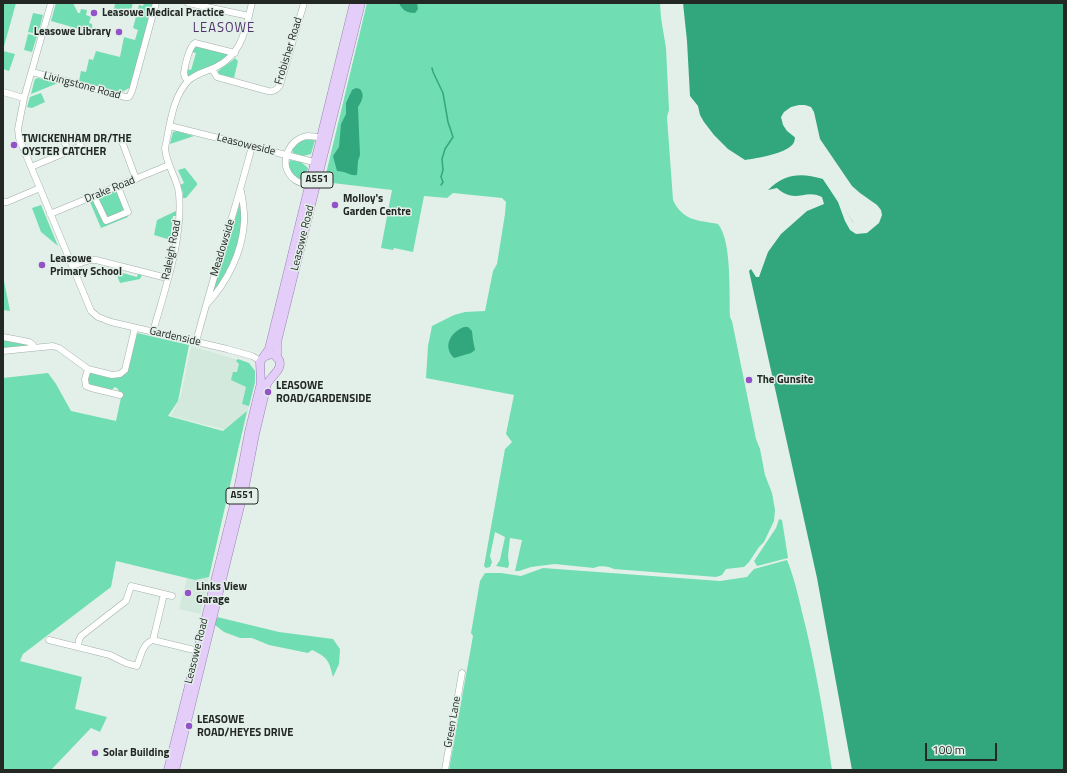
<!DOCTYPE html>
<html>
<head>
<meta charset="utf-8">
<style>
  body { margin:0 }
  #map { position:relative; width:1067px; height:773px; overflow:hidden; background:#e3f0e9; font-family:"Titillium Web",sans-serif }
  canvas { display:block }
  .frame { position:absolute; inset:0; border:4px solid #232825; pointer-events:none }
  .scale { position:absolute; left:925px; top:743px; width:72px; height:18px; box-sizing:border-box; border:2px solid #232825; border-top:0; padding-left:5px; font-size:12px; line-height:14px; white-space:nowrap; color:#232825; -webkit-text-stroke:3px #e3f0e9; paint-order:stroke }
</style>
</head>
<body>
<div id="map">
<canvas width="1067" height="773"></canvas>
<div class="frame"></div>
<div class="scale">100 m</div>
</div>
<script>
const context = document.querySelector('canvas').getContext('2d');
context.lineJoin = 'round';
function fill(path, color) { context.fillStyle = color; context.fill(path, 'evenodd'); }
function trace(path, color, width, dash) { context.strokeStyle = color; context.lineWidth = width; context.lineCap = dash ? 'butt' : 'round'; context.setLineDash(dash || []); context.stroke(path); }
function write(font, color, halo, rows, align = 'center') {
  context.font = font + ' "Titillium Web",sans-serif'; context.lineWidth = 3; context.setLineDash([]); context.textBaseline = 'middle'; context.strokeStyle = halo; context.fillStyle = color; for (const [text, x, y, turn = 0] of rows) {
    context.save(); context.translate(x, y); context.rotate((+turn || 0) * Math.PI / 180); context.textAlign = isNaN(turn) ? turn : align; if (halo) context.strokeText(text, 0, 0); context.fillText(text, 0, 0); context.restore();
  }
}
fill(new Path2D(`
  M191 346 249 363 255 371V382L242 434 171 416 181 395Z
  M209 577 201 614 179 609 187 578 195 580Z`), '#d3e9de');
fill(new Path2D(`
  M3 3H16L3 50Z
  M56 3H73L78 13H80L81 9 87 10 86 15 91 17 89 23 92 24 93 33 51 21Z
  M115 3H133L130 14 114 10Z
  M144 3H153L131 87 120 93 80 82 79 81 81 71 86 72 89 59 93 60 96 51 120 57 124 37 135 40 138 30 133 28 139 5 143 6Z
  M367 3H660L661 18 666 48 669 110 667 117 673 200C683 221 697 220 718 224 732 241 729 293 730 317L732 321 756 439 760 449 765 475 772 493 775 510 774 521 764 542 759 547 749 562 744 567 726 569 722 575 716 577 614 569C609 566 599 565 594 568L555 564 531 567 519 571H515L522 540 510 538 508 556 509 564 508 568 496 566 500 560 505 537 495 532 490 556 492 562 490 567 486 568 484 566 505 449 512 442 506 434 514 395 426 378 428 346 432 326 454 315 465 312 485 311 493 271 497 264 505 214 506 202 502 198 453 193 447 198 424 196 413 252 394 248 393 250 381 248 392 190 324 182Z
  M33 13 43 15 38 34 28 32Z
  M28 34 37 36 32 52 24 50Z
  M197 46 228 53 230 55 227 59 189 77 188 75 187 69 191 70 196 53 192 52 193 48Z
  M3 51 15 54 9 71 3 69Z
  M235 58 238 61 234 78 219 75 217 73C220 67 230 64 235 58Z
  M38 78 58 83 31 94 35 79Z
  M41 93 45 102 32 108 27 107 30 97Z
  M177 131 194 136 170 144 173 132Z
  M307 139 315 140 311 154 303 156 293 153 292 149 300 140Z
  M290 160 301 162 308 168 305 182 291 174 288 167Z
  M185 168 197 183V185L186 198H183V193L180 185 184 183 178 170Z
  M117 190 125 209 121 211 123 216 127 215 128 217 101 228 90 202Z
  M240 203 242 204C241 228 239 252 227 273 223 280 217 287 212 293Z
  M41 205 58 246 41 232 32 208Z
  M176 211V216H173L171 233 175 234 174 241 154 235 157 220Z
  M114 267 119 269V272L137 277 138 274 142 275 140 279 120 283Z
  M3 276 10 311 3 310Z
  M137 333 189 345 178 401 168 416 223 431 247 411 209 577 195 580 116 561 111 587 23 654 20 661 82 677 75 709 107 717 100 732 91 728 51 770H3V378L48 373 56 384 71 411 116 421 122 393 119 392 118 389 115 387 110 391 89 386 87 379 89 372 123 375Z
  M3 339 28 344V346L3 349Z
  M238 359 249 363 255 371V382L249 406 242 404 246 387 231 380 233 372H237L239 364 236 361Z
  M779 519 782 520 788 558 757 566 754 561 776 528Z
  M787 560C796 582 800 605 806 628 817 675 825 722 832 770H449L473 636 471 633 480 581 485 573H501L521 576 543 568 720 581 747 577 754 569Z
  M217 617 279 632 333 639 340 649 339 664 333 677C329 660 327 657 312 650L308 653 269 645 252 638H240L224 632 215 625Z`), '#71ddb2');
fill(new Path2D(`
  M399 3H417L418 9 415 13C407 13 402 10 399 3Z
  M683 3H1064V770H852L817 578 749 271 751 269 756 277H759L768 252 781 234 807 211 824 204 822 197C804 188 796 205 777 188L768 190C786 173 801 173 823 179L856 226 866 223 869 214 809 126 799 119 793 123 791 132 795 135C795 138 795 141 793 144 785 154 757 158 745 160L728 149 714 135 704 122 700 115 698 106 690 96 687 41Z
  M356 88 360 89C365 95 362 101 358 107L360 155 358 161 357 175C349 176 346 171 337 171L333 156 339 147 341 124 346 114V103L352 90Z
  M464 327H468L472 331 473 340 475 350 471 353 454 358C442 346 451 332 464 327Z`), '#32a67d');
fill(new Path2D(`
  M799 105H805L811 107 814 112 820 139 852 186 860 193 877 205 881 210 882 215 879 223 867 233 856 234 850 230 845 221 838 202 821 176 825 178 853 222 859 224 865 222 867 215 863 208 849 201 812 141 807 127 804 123 799 121 795 124 793 131 797 134V139L787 131 783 125 781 117 784 112 791 107Z`), '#e3f0e9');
trace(new Path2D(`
  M432 68 433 72 443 93 448 122 453 137 445 149 442 159 443 170 441 177 443 182 441 185`), '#32a67d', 1.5);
const minor = new Path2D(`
  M51 3 24 98 18 129 19 138 91 311 98 317 111 322 227 349 252 356 261 361
  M188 3 249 16
  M212 69 217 77 268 91C274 92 277 90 280 85L304 3
  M32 72 125 97H129L132 91 156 3
  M188 81C186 79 184 76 184 73 185 65 189 47 195 43L235 53
  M3 92 24 98
  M170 126 318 163
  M123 144 136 179
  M31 167 81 146 76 136 64 141 68 151
  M309 185C304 184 298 183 294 179 277 166 288 138 308 136 312 136 317 137 321 138
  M94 196 106 221 128 212 118 187
  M3 202H7L40 188
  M50 214 169 165
  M72 266 90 260H96L167 278
  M207 304C227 282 242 253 244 223 245 212 243 202 241 191
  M153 332C165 288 183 240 179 194 178 179 166 165 165 148 170 126 172 98 188 81 196 73 206 72 216 67 243 53 245 30 252 3
  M3 337 29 342 33 345 34 348
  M196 342C213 276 235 212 252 146
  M3 351 53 346 59 348 88 369 112 375 120 374 125 370 135 328
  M88 369 85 379 86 386 91 388 120 395
  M49 640 110 655 126 663 137 666C141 656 142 644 153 640L202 652
  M153 640 164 594
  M78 647 79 640 81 636 126 601 131 586 172 596
  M445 770 462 673`);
const major = new Path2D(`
  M277 358V342L361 3
  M168 770 239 485 249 432 261 383 260 362 269 349 354 3
  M175 770 245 486 255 434 267 384C271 376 285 368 278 358 275 354 270 354 266 356`);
trace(minor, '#a2afa8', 7);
trace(major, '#957eae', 9);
trace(minor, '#fff', 6);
trace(major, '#e5cdfa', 8);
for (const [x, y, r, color] of [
  [94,13,4,"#9352c7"],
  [119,32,4,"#9352c7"],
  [14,145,4,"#9352c7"],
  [335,205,4,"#9352c7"],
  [42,265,4,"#9352c7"],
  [749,380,4,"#9352c7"],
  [268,392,4,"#9352c7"],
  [188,593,4,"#9352c7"],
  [189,726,4,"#9352c7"],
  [95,753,4,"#9352c7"]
]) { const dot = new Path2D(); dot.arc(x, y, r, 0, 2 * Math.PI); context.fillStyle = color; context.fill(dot); trace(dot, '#e3f0e9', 1.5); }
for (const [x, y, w] of [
  [317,180,32],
  [242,496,32]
]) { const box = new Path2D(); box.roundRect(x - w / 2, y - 8, w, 16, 3); context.fillStyle = '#e3f0e9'; context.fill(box); trace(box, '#232825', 1); }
write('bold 10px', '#232825', null, [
  ["A551",317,180],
  ["A551",242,496]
]);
write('bold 11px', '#232825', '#e3f0e9', [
  ["Leasowe Medical Practice",102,13],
  ["Leasowe Library",111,32,"right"],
  ["TWICKENHAM DR/THE",22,139],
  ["OYSTER CATCHER",22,152],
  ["Molloy's",343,199],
  ["Garden Centre",343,212],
  ["Leasowe",50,259],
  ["Primary School",50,272],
  ["The Gunsite",757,380],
  ["LEASOWE",276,386],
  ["ROAD/GARDENSIDE",276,399],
  ["Links View",196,587],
  ["Garage",196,600],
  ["LEASOWE",197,720],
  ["ROAD/HEYES DRIVE",197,733],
  ["Solar Building",103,753]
], 'left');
write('11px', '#232825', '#e3f0e9', [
  ["Frobisher Road",289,51,-73],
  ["Livingstone Road",82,86,15],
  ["Leasoweside",246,145,14],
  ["Drake Road",110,190,-22],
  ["Leasowe Road",303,238,-76],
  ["Meadowside",223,248,-73],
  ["Raleigh Road",172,250,-79],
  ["Gardenside",175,337,13],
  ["Leasowe Road",197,651,-76],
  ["Green Lane",453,722,-80]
]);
context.letterSpacing = '1px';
write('13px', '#51326c', '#e3f0e9', [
  ["LEASOWE",224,29]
]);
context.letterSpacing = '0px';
</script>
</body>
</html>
